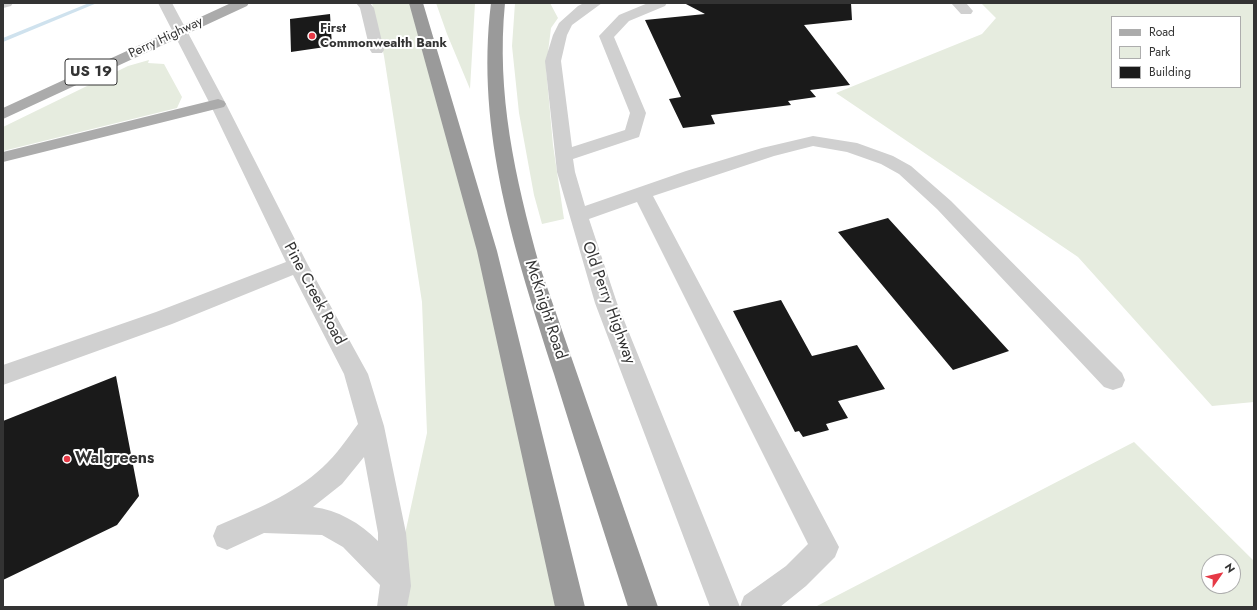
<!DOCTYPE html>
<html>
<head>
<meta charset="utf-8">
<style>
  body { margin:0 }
  #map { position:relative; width:1257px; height:610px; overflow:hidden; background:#fff; font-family:Jost,sans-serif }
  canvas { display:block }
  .frame { position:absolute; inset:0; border:4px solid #333; pointer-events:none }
  .legend { position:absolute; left:1111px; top:16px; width:130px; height:72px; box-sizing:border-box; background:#fff; border:1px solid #adadad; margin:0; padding:5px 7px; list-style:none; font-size:12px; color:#333 }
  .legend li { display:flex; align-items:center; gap:8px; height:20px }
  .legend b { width:20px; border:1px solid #adadad }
  .north { position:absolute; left:1201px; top:554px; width:40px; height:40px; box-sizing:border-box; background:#fff; border:1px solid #adadad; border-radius:50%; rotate:56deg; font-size:11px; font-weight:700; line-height:16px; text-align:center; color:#333 }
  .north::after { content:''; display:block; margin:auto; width:14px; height:18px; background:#e63946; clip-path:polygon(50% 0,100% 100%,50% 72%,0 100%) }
</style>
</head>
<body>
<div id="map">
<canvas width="1257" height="610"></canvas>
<div class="frame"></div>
<ul class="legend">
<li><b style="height:5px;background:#ababab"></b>Road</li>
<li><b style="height:11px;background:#e6ecdf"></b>Park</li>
<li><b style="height:11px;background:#1a1a1a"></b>Building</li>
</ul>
<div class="north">N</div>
</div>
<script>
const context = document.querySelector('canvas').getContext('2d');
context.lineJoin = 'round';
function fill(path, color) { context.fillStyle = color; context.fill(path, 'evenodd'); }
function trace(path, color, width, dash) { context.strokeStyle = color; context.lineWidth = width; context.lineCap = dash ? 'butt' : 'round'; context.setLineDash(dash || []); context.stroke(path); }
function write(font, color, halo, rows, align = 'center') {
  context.font = font + ' Jost,sans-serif'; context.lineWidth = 4; context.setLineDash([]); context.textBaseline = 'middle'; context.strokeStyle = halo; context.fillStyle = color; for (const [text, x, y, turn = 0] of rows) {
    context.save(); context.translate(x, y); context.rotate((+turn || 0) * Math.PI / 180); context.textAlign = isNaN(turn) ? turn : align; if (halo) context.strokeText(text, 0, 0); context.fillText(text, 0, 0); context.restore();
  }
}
fill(new Path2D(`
  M372 3H416L570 607H400L395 580 427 433 422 302 384 56Z
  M436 3H475L470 89 447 34Z
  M515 3H550L558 18 551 28 546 68 553 145 564 219 542 224 534 195 519 113 512 46Z
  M981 3H1254V402L1212 406 1078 257 836 93 982 34 996 18ZM1112 17H1240V87H1112Z
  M149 60 148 63 164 64 182 97 177 108 3 151V127L128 66Z
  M1134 442 1254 561V607H815ZM1209 562H1233V586H1209Z`), '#e6ecdf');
fill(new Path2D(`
  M89 3H97L3 42V38Z`), '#cfe2ee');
fill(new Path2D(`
  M684 3H851L852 20 804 25 850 85 810 90 816 97 788 101 791 105 711 115 715 124 683 128 669 99 681 97 645 20 705 14Z
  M330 14 332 46 291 52 290 19Z
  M888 218 1009 351 953 370 838 232Z
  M781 300 812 356 857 345 885 389 838 401 848 418 826 424 829 430 803 437 799 431 795 432 733 311Z
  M116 376 139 496 117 525 3 580V421Z`), '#1a1a1a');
fill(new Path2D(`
  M3 3H13L11 6 3 8Z
  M158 3H172L226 104 308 265 368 374 384 426 406 533 411 586 407 607H377L380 585 343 547 322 535 264 533 227 550 217 546 213 536 217 526C254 510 293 495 323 467 337 454 347 439 358 424L344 374 293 275 172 324 3 385V365L156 312 286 262 210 104ZM364 457 378 533V541C360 523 338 510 313 507L342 484Z
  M356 3H370L374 8 384 50 382 53H372L370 50 360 8Z
  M584 3H602L572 25 567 35 561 61 572 147 625 130 630 113 599 36 619 15 648 3H667L665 6 629 21 614 37 646 113 639 137 573 159 575 172 585 206 686 171 762 148 813 136 857 143 893 156 911 166 951 201 1122 373 1125 380 1122 387 1113 390 1104 387 937 209 899 174 881 164 847 152 813 146 774 156 653 196 839 547 835 557 806 586 780 607H710L595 303 557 172 545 61 553 35 559 23 578 6ZM637 202 808 544 786 566 744 596 740 607 617 303 589 219Z
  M951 3H966L973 11 971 14H961Z`), '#d0d0d0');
fill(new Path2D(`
  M231 3H249L247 6 3 119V108Z
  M218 99 224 101 226 104 224 107 3 162V152Z`), '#ababab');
fill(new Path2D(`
  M409 3H423L497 251 585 607H555L477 251Z
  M491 3H505C496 94 515 177 539 264L658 607H628C603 529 578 452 554 374 515 252 475 132 491 3Z`), '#9a9a9a');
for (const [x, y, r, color] of [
  [312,36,4,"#e63946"],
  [67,459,4,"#e63946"]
]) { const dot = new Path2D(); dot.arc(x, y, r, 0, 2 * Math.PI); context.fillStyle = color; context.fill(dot); trace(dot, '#fff', 1.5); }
write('bold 13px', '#333', '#fff', [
  ["First",320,29],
  ["Commonwealth Bank",320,44]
], 'left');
write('13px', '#333', '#fff', [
  ["Perry Highway",166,38,-25]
]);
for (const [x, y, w] of [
  [91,72,52]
]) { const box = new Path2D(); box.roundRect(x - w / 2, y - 13, w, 26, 3); context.fillStyle = '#fff'; context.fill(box); trace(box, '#333', 1); }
write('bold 15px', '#333', null, [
  ["US 19",91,72]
]);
write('16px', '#333', '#fff', [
  ["Pine Creek Road",314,294,62],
  ["Old Perry Highway",608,303,70],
  ["McKnight Road",545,310,72]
]);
write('bold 16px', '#333', '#fff', [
  ["Walgreens",75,459]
], 'left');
</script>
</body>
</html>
